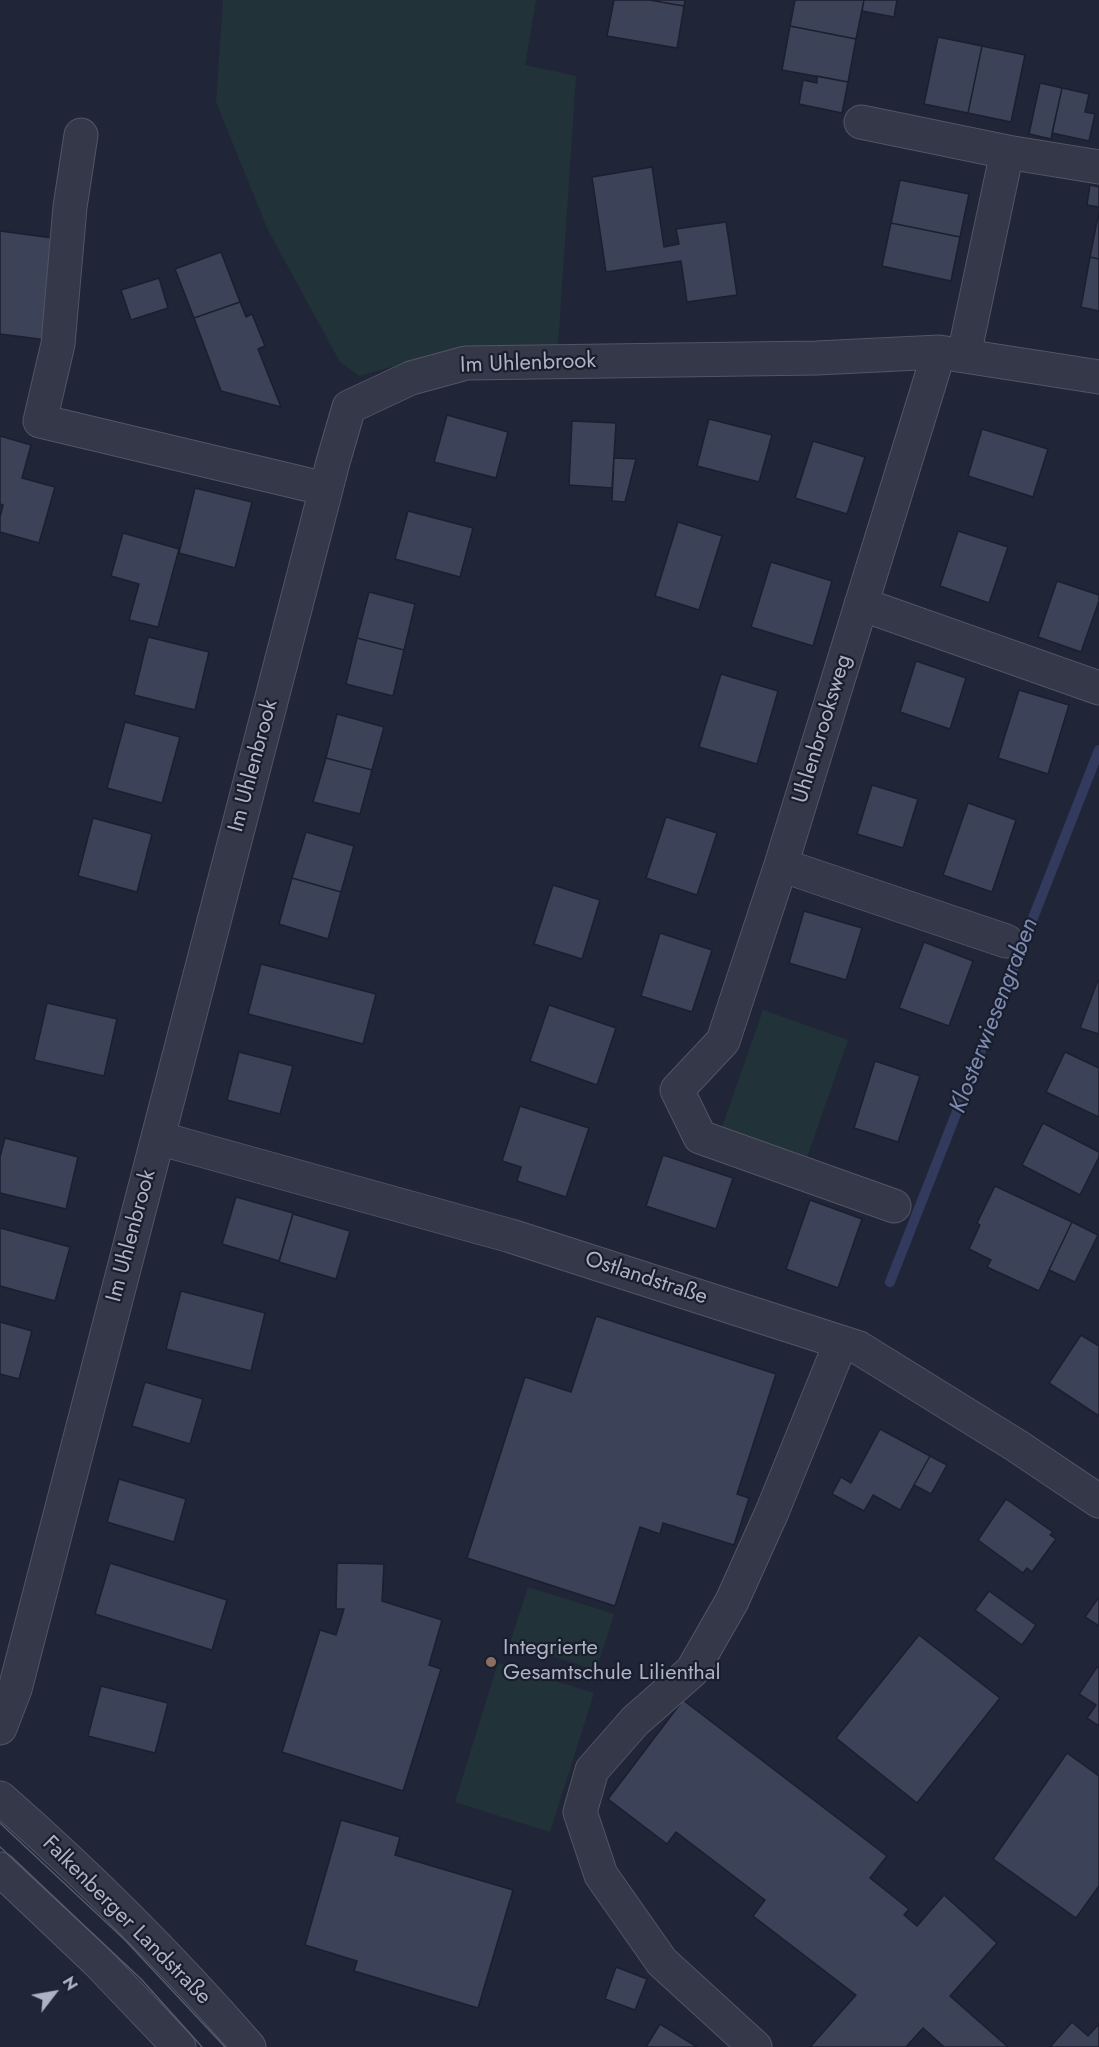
<!DOCTYPE html>
<html>
<head>
<meta charset="utf-8">
<style>
  body { margin:0 }
  #map { position:relative; width:1099px; height:2047px; overflow:hidden; background:#202638; font-family:Jost,sans-serif }
  canvas { display:block }
  .north { position:absolute; left:24px; top:1963px; width:60px; height:60px; -webkit-text-stroke:4px #191e2d; paint-order:stroke; rotate:59deg; font-size:16px; font-weight:700; line-height:24px; text-align:center; color:#aeb2c5 }
  .north::after { content:''; display:block; margin:auto; width:21px; height:27px; background:#aeb2c5; clip-path:polygon(50% 0,100% 100%,50% 72%,0 100%) }
</style>
</head>
<body>
<div id="map">
<canvas width="1099" height="2047"></canvas>
<div class="north">N</div>
</div>
<script>
const context = document.querySelector('canvas').getContext('2d');
context.lineJoin = 'round';
function fill(path, color) { context.fillStyle = color; context.fill(path, 'evenodd'); }
function trace(path, color, width, dash) { context.strokeStyle = color; context.lineWidth = width; context.lineCap = dash ? 'butt' : 'round'; context.setLineDash(dash || []); context.stroke(path); }
function write(font, color, halo, rows, align = 'center') {
  context.font = font + ' Jost,sans-serif'; context.lineWidth = 4.5; context.setLineDash([]); context.textBaseline = 'middle'; context.strokeStyle = halo; context.fillStyle = color; for (const [text, x, y, turn = 0] of rows) {
    context.save(); context.translate(x, y); context.rotate((+turn || 0) * Math.PI / 180); context.textAlign = isNaN(turn) ? turn : align; if (halo) context.strokeText(text, 0, 0); context.fillText(text, 0, 0); context.restore();
  }
}
fill(new Path2D(`
  M223 0H536L525 65 576 76 558 346 452 350 359 376 340 362 268 230 216 102Z
  M763 1010 848 1040 806 1160 721 1130Z
  M528 1587 614 1614 596 1670 510 1643Z
  M498 1663 594 1693 550 1832 455 1802Z`), '#223239');
trace(new Path2D(`
  M890 1282 1099 750`), '#323b5d', 10);
const building = new Path2D(`
  M614 0H649L684 6 677 48 607 36Z
  M649 0H685L684 6Z
  M795 0H864L856 39 790 26Z
  M864 0H897L894 17 862 11Z
  M790 26 856 39 848 82 782 70Z
  M938 37 982 46 968 113 924 104Z
  M982 46 1025 55 1011 122 968 113Z
  M817 76 848 82 842 113 799 104 803 80 817 83Z
  M1040 83 1062 88 1051 139 1029 134Z
  M1062 88 1089 94 1085 112 1095 114 1089 141 1052 133Z
  M652 167 664 247 679 244 676 229 726 222 737 295 687 302 681 261 606 272 592 177Z
  M900 180 969 194 960 237 891 223Z
  M1090 185 1099 187V207L1087 205Z
  M1099 211V259L1090 257Z
  M891 223 960 237 951 281 882 266Z
  M0 231 60 239 47 340 0 334Z
  M221 252 240 302 194 318 175 269Z
  M1090 257 1099 259V311L1081 307Z
  M159 278 168 308 131 320 121 290Z
  M240 302 246 317 252 314 265 346 258 349 281 407 221 391 194 318Z
  M447 415 508 432 496 478 434 462Z
  M709 419 772 435 759 482 697 466Z
  M572 421 616 423 612 488 569 485Z
  M982 429 1048 449 1033 497 968 476Z
  M0 436 31 445 22 478 55 487 39 543 0 532V517L3 505 0 504Z
  M813 441 865 457 847 514 795 498Z
  M614 458 636 459 625 502 612 501Z
  M195 488 252 502 235 568 179 553Z
  M408 511 473 528 460 577 395 559Z
  M678 522 722 536 699 610 655 596Z
  M958 531 1008 547 989 603 940 586Z
  M123 533 179 549 158 627 129 620 139 584 111 576Z
  M771 562 832 581 813 646 751 627Z
  M1057 581 1099 595V601L1081 652 1038 637Z
  M369 592 415 604 404 650 357 638Z
  M148 637 209 652 195 710 134 695Z
  M357 638 404 650 393 696 346 684Z
  M916 661 966 678 950 729 900 712Z
  M721 674 778 691 757 764 699 747Z
  M1019 690 1069 705 1048 774 998 758Z
  M337 714 384 727 372 770 326 758Z
  M125 722 180 737 162 803 107 788Z
  M326 758 372 770 360 814 313 802Z
  M872 785 918 799 903 848 857 834Z
  M968 803 1016 820 992 892 943 875Z
  M666 817 717 833 697 895 646 878Z
  M93 818 152 834 137 892 78 876Z
  M306 832 354 846 341 892 292 878Z
  M292 878 341 892 328 939 279 924Z
  M553 885 600 900 582 959 534 944Z
  M804 911 862 928 846 980 789 963Z
  M660 933 712 950 692 1012 641 996Z
  M924 942 973 961 949 1026 899 1008Z
  M261 964 376 994 363 1044 248 1014Z
  M1098 980 1099 981V1034L1080 1028Z
  M47 1003 117 1019 104 1076 34 1060Z
  M549 1005 616 1028 597 1085 530 1061Z
  M239 1052 293 1066 280 1114 227 1100Z
  M1065 1052 1099 1068V1117L1046 1092Z
  M875 1061 920 1076 898 1142 854 1128Z
  M520 1106 589 1128 566 1197 517 1181 521 1167 502 1161Z
  M1043 1123 1099 1152V1157L1080 1195 1022 1165Z
  M5 1138 78 1157 66 1209 0 1193V1157Z
  M663 1155 733 1178 716 1229 646 1206Z
  M995 1186 1072 1222 1039 1291 987 1267 991 1260 969 1249 980 1225 977 1223Z
  M236 1197 293 1213 279 1261 222 1244Z
  M810 1200 862 1219 838 1288 786 1269Z
  M293 1214 350 1231 336 1279 279 1262Z
  M1072 1222 1098 1235 1075 1282 1049 1270Z
  M0 1228 70 1247 55 1301 0 1286Z
  M181 1291 265 1313 251 1371 166 1349Z
  M596 1316 776 1374 737 1494 749 1498 734 1545 663 1523 660 1534 640 1527 615 1606 467 1558 525 1377 571 1392Z
  M0 1322 32 1331 19 1379 0 1374Z
  M1081 1335 1099 1346V1416L1049 1383Z
  M145 1382 203 1399 190 1444 132 1426Z
  M880 1429 930 1456 900 1510 873 1495 864 1511 832 1494 841 1477 851 1483Z
  M930 1456 947 1465 931 1494 914 1485Z
  M119 1479 186 1499 174 1542 107 1522Z
  M1006 1499 1053 1532 1050 1535 1056 1539 1032 1572 1027 1568 1023 1573 978 1540Z
  M110 1563 227 1600 212 1650 95 1614Z
  M337 1563 384 1564 382 1601 442 1620 429 1665 441 1669 403 1791 282 1752 320 1630 336 1635 344 1609H336Z
  M989 1591 1036 1625 1022 1645 975 1610Z
  M1099 1597V1626L1085 1617Z
  M919 1635 1000 1698 917 1803 836 1738Z
  M1097 1667 1099 1668V1726L1087 1718 1096 1705 1079 1694Z
  M101 1686 168 1703 155 1753 88 1736Z
  M683 1700 887 1856 870 1878 909 1909 904 1915 917 1926 944 1895 997 1943 950 1996 1008 2047H944L923 2028 906 2047H810L856 1995 753 1916 765 1900 676 1832 667 1844 608 1799Z
  M1067 1753 1099 1776V1886L1076 1918 993 1859Z
  M341 1820 400 1837 395 1855 513 1890 478 2008 354 1971 357 1961 305 1945Z
  M616 1967 647 1979 635 2010 605 1999Z
  M1072 2022 1088 2036 1099 2024V2047H1050Z
  M660 2024 697 2047H646Z`);
fill(building, '#3c4358');
trace(building, '#1b1f2f', 1.5);
const minor = new Path2D(`
  M861 122 1007 152 1099 167
  M81 135 70 207 58 344 40 421 326 489
  M964 355 1007 152
  M861 604 1099 688
  M781 865 1006 941
  M158 1138 511 1236 859 1348 1017 1446 1099 1501
  M894 1206 700 1137 677 1090 723 1041 781 865 939 352
  M0 1728 15 1689 333 462 349 407 411 378 466 363 817 358 939 352 1099 377
  M0 1798C88 1875 172 1959 249 2047
  M0 1869 98 1962 179 2047
  M755 2047 662 1962 601 1875 580 1812 592 1770 635 1721 692 1671 732 1601 772 1512 841 1342`);
trace(minor, '#515566', 35);
trace(minor, '#343848', 33);
trace(new Path2D(`
  M0 1823 125 1940 225 2047
  M0 1847 141 1979 202 2047`), '#555b6f', 1.5);
for (const [x, y, r, color] of [
  [491,1662,6,"#8d6e63"]
]) { const dot = new Path2D(); dot.arc(x, y, r, 0, 2 * Math.PI); context.fillStyle = color; context.fill(dot); trace(dot, '#191e2d', 2); }
write('22px', '#aeb2c5', '#191e2d', [
  ["Im Uhlenbrook",528,364,-2],
  ["Uhlenbrooksweg",823,729,-73],
  ["Im Uhlenbrook",254,766,-75],
  ["Im Uhlenbrook",132,1236,-75],
  ["Ostlandstraße",646,1279,18],
  ["Falkenberger Landstraße",126,1921,45]
]);
write('22px', '#aeb2c5', '#191e2d', [
  ["Integrierte",503,1649],
  ["Gesamtschule Lilienthal",503,1674]
], 'left');
write('italic 24px', '#7d8ab2', '#191e2d', [
  ["Klosterwiesengraben",995,1016,-69]
]);
</script>
</body>
</html>
